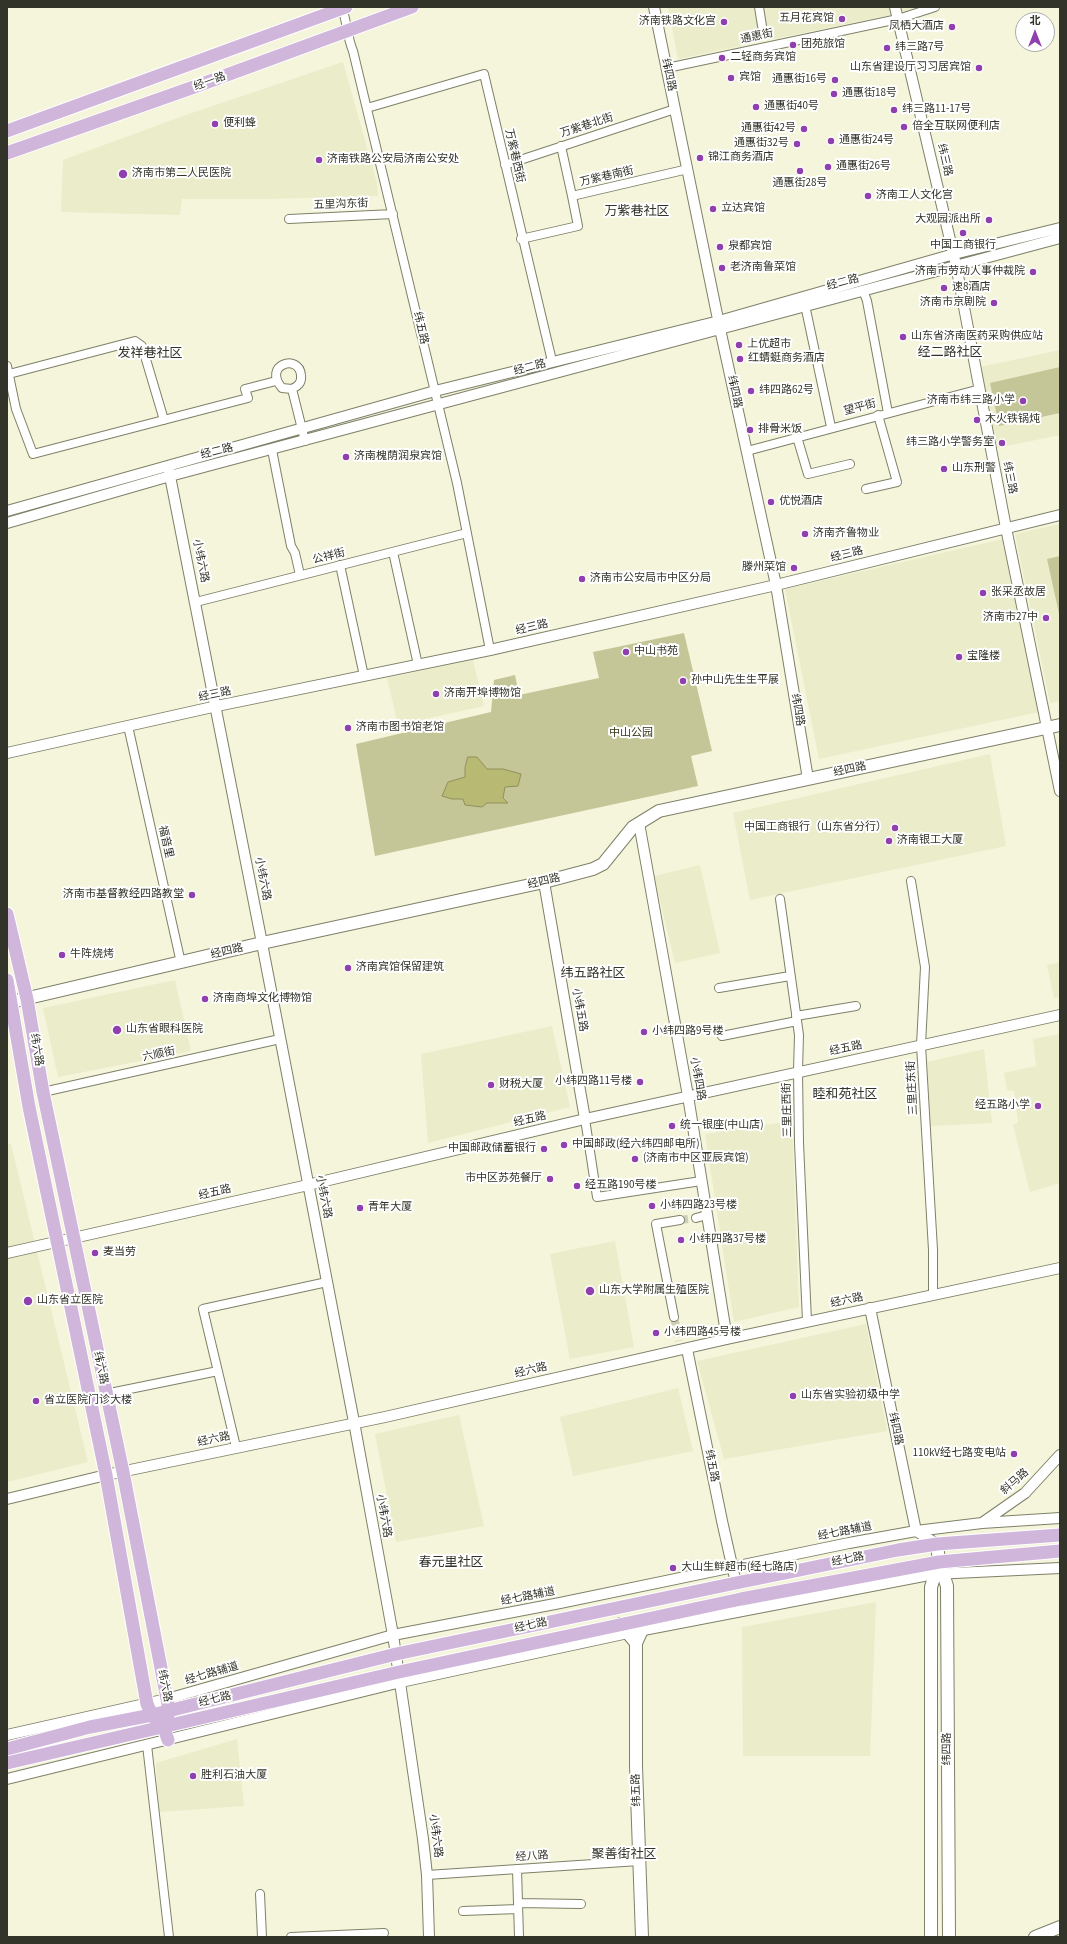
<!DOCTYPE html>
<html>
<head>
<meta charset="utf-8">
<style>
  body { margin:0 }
  #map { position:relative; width:1067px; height:1944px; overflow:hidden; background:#f4f5db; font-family:"Source Sans 3","Noto Sans SC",sans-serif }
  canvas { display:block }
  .frame { position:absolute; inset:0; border:8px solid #323329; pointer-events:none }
  .north { position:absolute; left:1015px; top:12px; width:40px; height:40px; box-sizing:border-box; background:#fff; border:1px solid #adada9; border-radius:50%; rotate:0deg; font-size:11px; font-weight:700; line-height:16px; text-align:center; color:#323329 }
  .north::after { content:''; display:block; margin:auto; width:14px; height:18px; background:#903fae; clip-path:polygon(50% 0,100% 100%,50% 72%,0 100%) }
</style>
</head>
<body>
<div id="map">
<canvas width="1067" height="1944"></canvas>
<div class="frame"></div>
<div class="north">北</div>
</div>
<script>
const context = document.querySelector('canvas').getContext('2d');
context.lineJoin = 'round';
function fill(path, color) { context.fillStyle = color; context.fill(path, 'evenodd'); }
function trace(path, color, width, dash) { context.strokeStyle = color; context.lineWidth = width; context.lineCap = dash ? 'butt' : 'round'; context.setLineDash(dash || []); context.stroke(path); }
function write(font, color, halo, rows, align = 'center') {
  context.font = font + ' "Source Sans 3","Noto Sans SC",sans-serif'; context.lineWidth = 4; context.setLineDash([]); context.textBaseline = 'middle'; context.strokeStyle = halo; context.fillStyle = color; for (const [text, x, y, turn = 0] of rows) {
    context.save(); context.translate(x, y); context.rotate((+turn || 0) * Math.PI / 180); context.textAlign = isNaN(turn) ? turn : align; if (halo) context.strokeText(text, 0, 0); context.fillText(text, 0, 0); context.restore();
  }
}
fill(new Path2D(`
  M668 7H919L904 12 678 59Z
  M343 62 377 183 378 196 267 199H182L180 215 61 212 63 160 186 115Z
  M1060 350V435L997 448 980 367Z
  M1060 524V701L1050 703 1015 534Z
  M1003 539 1039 712 819 759 785 589Z
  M473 660 484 706 398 725 387 678Z
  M990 754 1006 846 750 900 733 813Z
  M700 865 720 953 675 963 654 876Z
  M1060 962V997L1054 998 1047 965Z
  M175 980 191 1051 58 1077 43 1008Z
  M552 1026 570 1107 428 1143 421 1054Z
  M1060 1034V1183L1030 1192 1013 1125 1018 1122 1014 1091 1007 1090 1004 1073 1036 1066 1033 1039Z
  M984 1049 992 1123 930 1126 927 1062Z
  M792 1121 799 1307 734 1322 705 1134Z
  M11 1144 88 1462 7 1482V1145Z
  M615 1241 634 1347 570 1359 550 1254Z
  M866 1324 887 1431 724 1459 697 1361Z
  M678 1388 693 1451 573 1476 560 1417Z
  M459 1415 484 1526 396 1542 375 1434Z
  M876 1602 870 1756H743L742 1627Z
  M237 1739 244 1806 159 1812 156 1763Z`), '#ebecca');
fill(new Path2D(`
  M1060 367V413L999 426 990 383Z
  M1060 556V618L1047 559Z
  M684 633 712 751 691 756 698 786 375 856 356 744 491 712 494 680 515 675 519 695 599 678 593 652Z`), '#c5c698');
const water = new Path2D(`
  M468 757H477L487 769H503L521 774 518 786 505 787 503 798 508 803H487L482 807 465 805 463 799H452L442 796 448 782 465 777V768Z`);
fill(water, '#b8b972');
trace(water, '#90915c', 1);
trace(new Path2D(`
  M680 1220 696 1218
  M674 1317 679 1341`), '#cdceb7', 8, [8, 4]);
const minor = new Path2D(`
  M342 7C347 22 347 37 353 51L457 483 490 650
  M759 7 762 26
  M667 68 898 19 935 7
  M367 108 484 74 552 361
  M561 146 572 196
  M505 165 675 109
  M289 219 393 214
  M521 239 578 226 572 196 688 169
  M863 290 867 301 888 413
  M805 305 831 427
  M7 366 16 409 33 454 248 398 245 389 276 381
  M9 374 135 341 142 346 164 420
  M292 389 282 388C262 365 299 353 301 375 302 383 298 386 292 389L305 441
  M797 437 808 474 850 464
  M272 450 291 546 295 553 300 575
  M747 451 980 389
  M866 489 897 482 878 415
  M393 552 418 665
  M340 565 364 676
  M196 602 467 533
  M128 726 181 963
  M911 881 925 967 921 1045 933 1250V1295
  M780 899 799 1035 798 1071 799 1143 807 1321
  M719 988 790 976
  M796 1016 856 1006
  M722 1036 797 1021
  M43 1092 280 1039
  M585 1119 597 1197 701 1181
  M696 1218 707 1215
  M674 1317 656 1224 680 1220
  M105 1394 218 1371
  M236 1447 203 1309 327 1282
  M147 1745 169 1937
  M517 1869 519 1937
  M427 1875 639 1861
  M260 1894 262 1937
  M518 1903 581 1904
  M463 1911 518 1909
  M291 1937 384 1933`);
const tertiary = new Path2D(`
  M654 7 720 329 776 585 808 779
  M895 7 956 265 1006 528 1060 791
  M168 466 260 933 354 1422 393 1635 423 1839 427 1875 429 1937
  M7 511 435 391 719 321 954 254 1060 228
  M7 523 170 476 1060 238
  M7 753 217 706 490 650 776 585 1060 515
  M639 823 688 1096 727 1339
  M544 882 585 1119
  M7 1253 308 1185 585 1119 1060 1015
  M870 1308 916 1531 937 1544
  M687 1349 722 1521 736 1583
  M7 1499 106 1475 385 1417 727 1339 1060 1268
  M982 1523 1025 1493 1060 1455
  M7 1735 167 1699 393 1635 560 1603 849 1543 916 1531 982 1523 1060 1518
  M7 1779 401 1682 628 1633 934 1574 1060 1568`);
const secondary = new Path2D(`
  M7 1003 262 943 544 882 593 869 603 864 633 827 659 811 1060 725
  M937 1544 939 1562 947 1586 949 1937
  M620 1624 636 1643
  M642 1937 636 1766V1643L647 1619
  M931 1937V1587L939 1562
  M1035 1937 1060 1927`);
const primary = new Path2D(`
  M7 131 346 7
  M7 153 194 87 412 7
  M7 914 27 999 43 1092 123 1472 167 1699 169 1711 167 1719
  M7 980 29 1107 106 1475 147 1704 152 1715 164 1728 168 1740
  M7 1749 90 1727 152 1715 396 1654 736 1583 898 1550 937 1544 1060 1535
  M7 1763 399 1672 741 1599 939 1562 1060 1551`);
trace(minor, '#7f8068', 10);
trace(tertiary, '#7f8068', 12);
trace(secondary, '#7f8068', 14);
trace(primary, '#fff', 15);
trace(minor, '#fff', 8);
trace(tertiary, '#fff', 10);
trace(secondary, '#fff', 12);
trace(primary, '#d1b6dc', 13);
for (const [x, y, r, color] of [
  [842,19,4,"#903fae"],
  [724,22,4,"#903fae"],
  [952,27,4,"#903fae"],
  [793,45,4,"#903fae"],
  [887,48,4,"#903fae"],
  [722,58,4,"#903fae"],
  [979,68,4,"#903fae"],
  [731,78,4,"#903fae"],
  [835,80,4,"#903fae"],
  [834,94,4,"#903fae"],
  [756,107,4,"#903fae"],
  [894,110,4,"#903fae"],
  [215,124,4,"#903fae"],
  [904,127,4,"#903fae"],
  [804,129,4,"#903fae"],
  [831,141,4,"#903fae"],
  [797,144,4,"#903fae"],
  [700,158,4,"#903fae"],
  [319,160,4,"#903fae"],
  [828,167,4,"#903fae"],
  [800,171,4,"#903fae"],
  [123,174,5,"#903fae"],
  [868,196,4,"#903fae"],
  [713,209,4,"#903fae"],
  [989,220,4,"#903fae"],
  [963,233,4,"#903fae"],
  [720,247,4,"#903fae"],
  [722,268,4,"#903fae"],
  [1033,272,4,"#903fae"],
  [944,288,4,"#903fae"],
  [994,303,4,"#903fae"],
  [903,337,4,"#903fae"],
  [739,345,4,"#903fae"],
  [740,359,4,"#903fae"],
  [751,391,4,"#903fae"],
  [1023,401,4,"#903fae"],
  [977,420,4,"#903fae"],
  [750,430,4,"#903fae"],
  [1002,443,4,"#903fae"],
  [346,457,4,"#903fae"],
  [944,469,4,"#903fae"],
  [771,502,4,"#903fae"],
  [805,534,4,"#903fae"],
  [794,568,4,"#903fae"],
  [582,579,4,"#903fae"],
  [983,593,4,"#903fae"],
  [1046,618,4,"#903fae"],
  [626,652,4,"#903fae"],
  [959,657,4,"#903fae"],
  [683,681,4,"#903fae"],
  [436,694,4,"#903fae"],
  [348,728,4,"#903fae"],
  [895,828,4,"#903fae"],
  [889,841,4,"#903fae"],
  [192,895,4,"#903fae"],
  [62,955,4,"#903fae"],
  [348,968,4,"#903fae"],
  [205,999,4,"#903fae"],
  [117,1030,5,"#903fae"],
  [644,1032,4,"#903fae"],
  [640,1082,4,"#903fae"],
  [491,1085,4,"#903fae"],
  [1038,1106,4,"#903fae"],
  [672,1126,4,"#903fae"],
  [564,1145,4,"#903fae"],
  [544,1149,4,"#903fae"],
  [635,1159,4,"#903fae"],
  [550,1179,4,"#903fae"],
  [577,1186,4,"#903fae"],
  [652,1206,4,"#903fae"],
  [360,1208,4,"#903fae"],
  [681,1240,4,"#903fae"],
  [95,1253,4,"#903fae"],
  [590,1291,5,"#903fae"],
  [28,1301,5,"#903fae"],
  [656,1333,4,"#903fae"],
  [793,1396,4,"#903fae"],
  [36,1401,4,"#903fae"],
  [1014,1454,4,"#903fae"],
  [673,1568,4,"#903fae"],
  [193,1776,4,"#903fae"]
]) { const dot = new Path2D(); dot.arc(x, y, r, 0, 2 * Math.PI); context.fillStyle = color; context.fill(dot); trace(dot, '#fff', 1.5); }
write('11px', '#323329', '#fff', [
  ["五月花宾馆",834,19,"right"],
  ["济南铁路文化宫",716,22,"right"],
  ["凤栖大酒店",944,27,"right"],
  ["团苑旅馆",801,45],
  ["纬三路7号",895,48],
  ["二轻商务宾馆",730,58],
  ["山东省建设厅习习居宾馆",971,68,"right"],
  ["宾馆",739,78],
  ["通惠街16号",827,80,"right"],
  ["通惠街18号",842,94],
  ["通惠街40号",764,107],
  ["纬三路11-17号",902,110],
  ["便利蜂",223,124],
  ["倍全互联网便利店",912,127],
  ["通惠街42号",796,129,"right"],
  ["通惠街24号",839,141],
  ["通惠街32号",789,144,"right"],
  ["锦江商务酒店",708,158],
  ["济南铁路公安局济南公安处",327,160],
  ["通惠街26号",836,167],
  ["济南市第二人民医院",132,174],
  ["通惠街28号",800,184,"center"],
  ["济南工人文化宫",876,196],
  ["立达宾馆",721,209],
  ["大观园派出所",981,220,"right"],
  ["中国工商银行",963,246,"center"],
  ["泉都宾馆",728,247],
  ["老济南鲁菜馆",730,268],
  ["济南市劳动人事仲裁院",1025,272,"right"],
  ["速8酒店",952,288],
  ["济南市京剧院",986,303,"right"],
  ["山东省济南医药采购供应站",911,337],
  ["上优超市",747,345],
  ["红蜻蜓商务酒店",748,359],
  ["纬四路62号",759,391],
  ["济南市纬三路小学",1015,401,"right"],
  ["木火铁锅炖",985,420],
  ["排骨米饭",758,430],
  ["纬三路小学警务室",994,443,"right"],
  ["济南槐荫润泉宾馆",354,457],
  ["山东刑警",952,469],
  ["优悦酒店",779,502],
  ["济南齐鲁物业",813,534],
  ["滕州菜馆",786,568,"right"],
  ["济南市公安局市中区分局",590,579],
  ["张采丞故居",991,593],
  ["济南市27中",1038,618,"right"],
  ["中山书苑",634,652],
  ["宝隆楼",967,657],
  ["孙中山先生生平展",691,681],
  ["济南开埠博物馆",444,694],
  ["济南市图书馆老馆",356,728],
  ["中国工商银行（山东省分行）",887,828,"right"],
  ["济南银工大厦",897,841],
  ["济南市基督教经四路教堂",184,895,"right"],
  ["牛阵烧烤",70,955],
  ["济南宾馆保留建筑",356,968],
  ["济南商埠文化博物馆",213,999],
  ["山东省眼科医院",126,1030],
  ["小纬四路9号楼",652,1032],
  ["小纬四路11号楼",632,1082,"right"],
  ["财税大厦",499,1085],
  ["经五路小学",1030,1106,"right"],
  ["统一银座(中山店)",680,1126],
  ["中国邮政(经六纬四邮电所)",572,1145],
  ["中国邮政储蓄银行",536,1149,"right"],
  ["(济南市中区亚辰宾馆)",643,1159],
  ["市中区苏苑餐厅",542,1179,"right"],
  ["经五路190号楼",585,1186],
  ["小纬四路23号楼",660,1206],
  ["青年大厦",368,1208],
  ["小纬四路37号楼",689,1240],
  ["麦当劳",103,1253],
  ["山东大学附属生殖医院",599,1291],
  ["山东省立医院",37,1301],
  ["小纬四路45号楼",664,1333],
  ["山东省实验初级中学",801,1396],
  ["省立医院门诊大楼",44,1401],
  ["110kV经七路变电站",1006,1454,"right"],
  ["大山生鲜超市(经七路店)",681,1568],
  ["胜利石油大厦",201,1776]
], 'left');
write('11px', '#323329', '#fff', [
  ["通惠街",757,37,-12],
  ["纬四路",668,75,78],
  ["经一路",210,82,-20],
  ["万紫巷北街",587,126,-18],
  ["万紫巷西街",514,156,77],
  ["纬三路",944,160,77],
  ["万紫巷南街",607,177,-13],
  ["五里沟东街",341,205,-2],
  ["经二路",843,283,-15],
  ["纬五路",420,328,77],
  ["经二路",530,368,-15],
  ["纬四路",734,392,78],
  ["望平街",860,408,-15],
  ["经二路",217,452,-14],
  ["纬三路",1009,478,79],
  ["经三路",847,555,-14],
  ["公祥街",329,557,-14],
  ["小纬六路",200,561,79],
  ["经三路",532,628,-13],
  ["经三路",215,695,-12],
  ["纬四路",797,710,80],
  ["经四路",850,770,-12],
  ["福音里",165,842,77],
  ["小纬六路",262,879,79],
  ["经四路",544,882,-13],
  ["经四路",227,952,-13],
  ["小纬五路",579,1010,80],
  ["经五路",846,1049,-12],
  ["纬六路",36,1050,81],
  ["六顺街",159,1055,-12],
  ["小纬四路",697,1079,80],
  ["三里庄东街",913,1088,-93],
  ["三里庄西街",788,1110,-91],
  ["经五路",530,1120,-13],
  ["经五路",215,1193,-13],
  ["小纬六路",323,1197,79],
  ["经六路",847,1301,-12],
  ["纬六路",100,1368,78],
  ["经六路",531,1371,-13],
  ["纬四路",895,1429,78],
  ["经六路",214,1440,-12],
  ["纬五路",711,1466,79],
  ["斜马路",1015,1482,-41],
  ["小纬六路",383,1516,80],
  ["经七路辅道",845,1532,-11],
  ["经七路",848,1560,-11],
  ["经七路辅道",528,1597,-11],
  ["经七路",531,1626,-12],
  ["经七路辅道",212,1674,-16],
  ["纬六路",164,1686,79],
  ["经七路",215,1700,-13],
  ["纬四路",948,1749,-90],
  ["纬五路",637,1790,-92],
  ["小纬六路",435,1836,83],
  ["经八路",532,1857,-4]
]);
write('11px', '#363617', '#fff', [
  ["中山公园",631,734]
]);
write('13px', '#323329', '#fff', [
  ["万紫巷社区",637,212],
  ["经二路社区",950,353],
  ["发祥巷社区",150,354],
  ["纬五路社区",593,974],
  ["睦和苑社区",845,1095],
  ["春元里社区",451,1563],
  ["聚善街社区",624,1855]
]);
</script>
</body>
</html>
